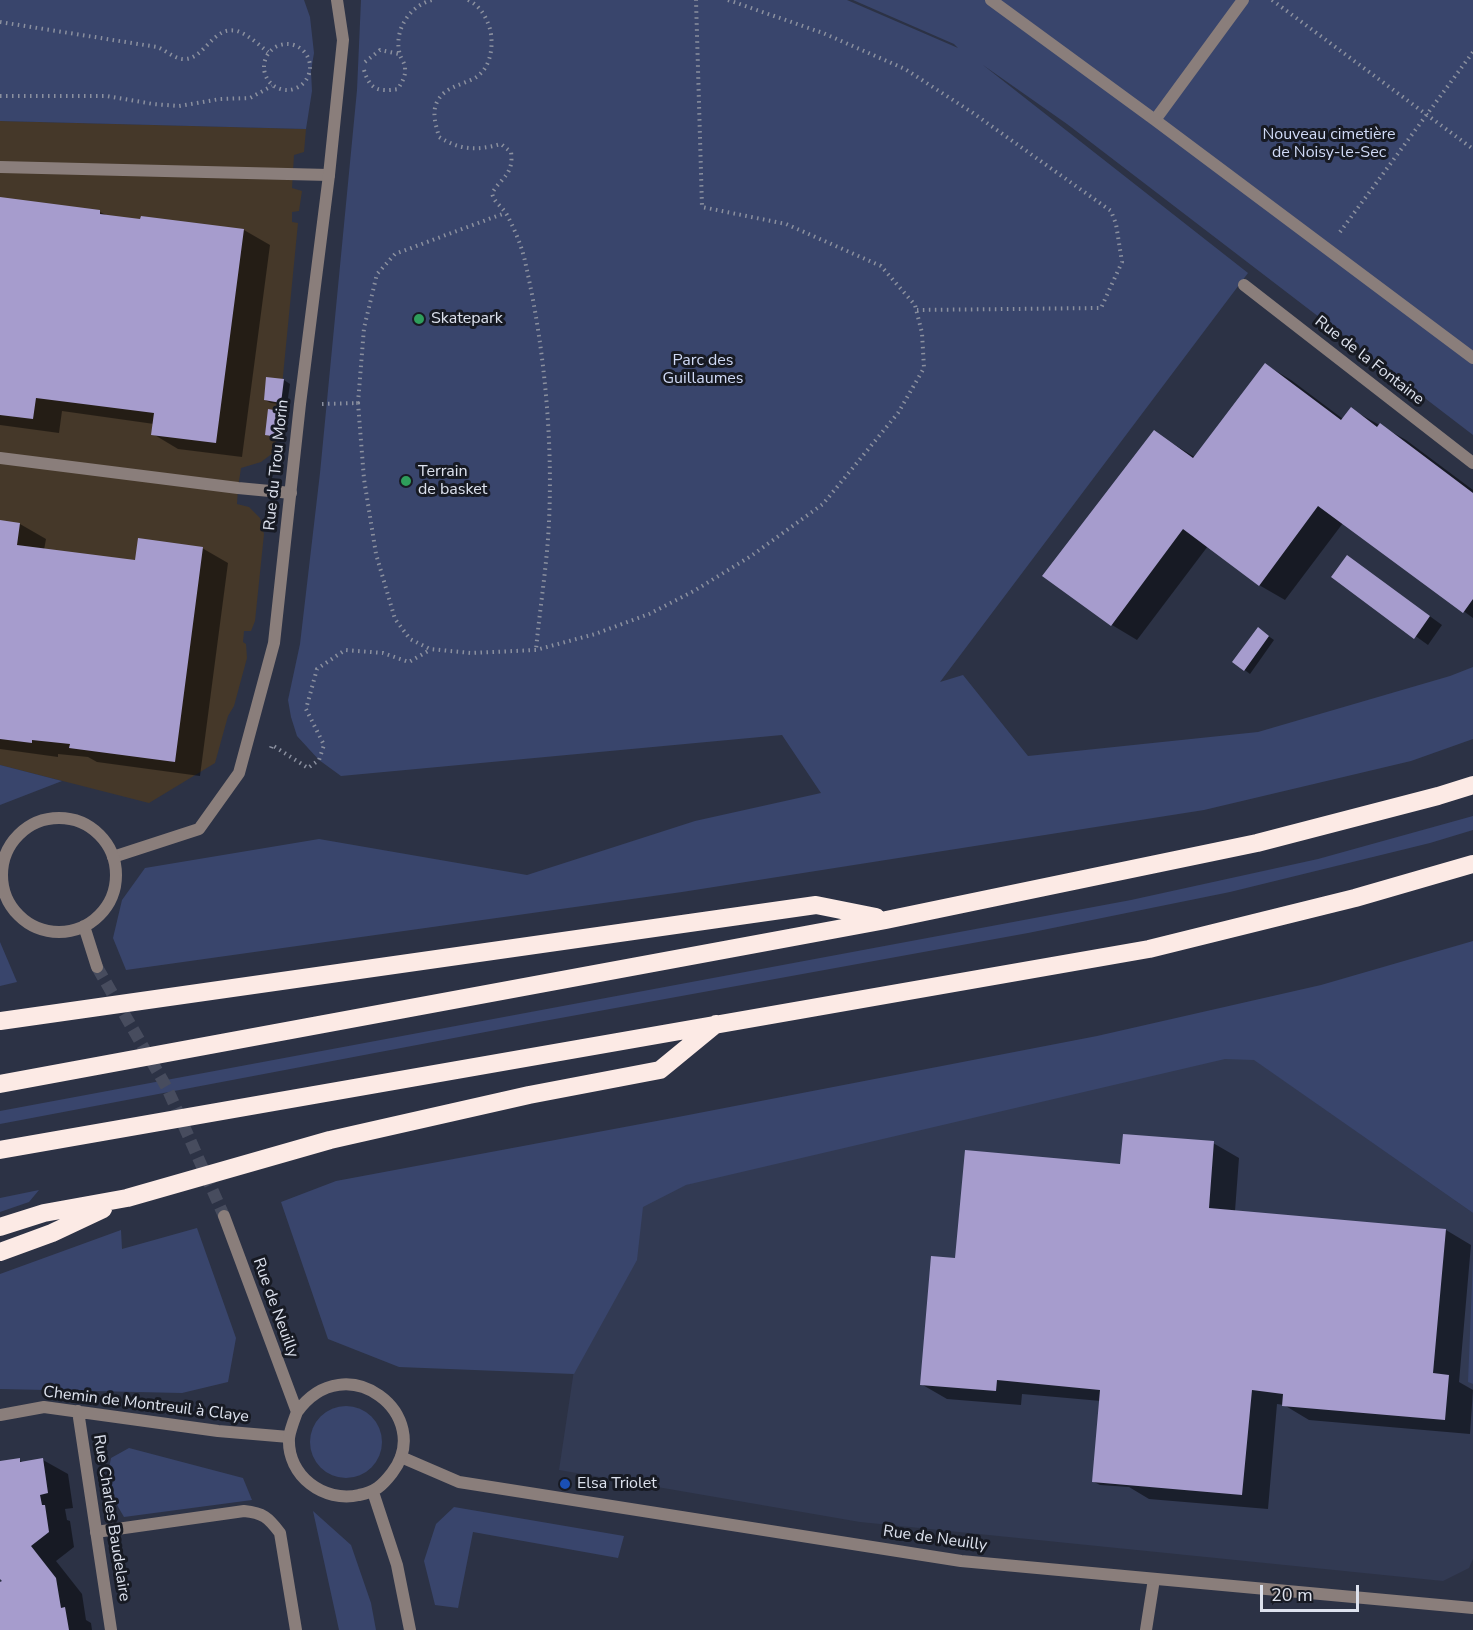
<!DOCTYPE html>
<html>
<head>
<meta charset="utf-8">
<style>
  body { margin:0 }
  #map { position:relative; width:1473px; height:1630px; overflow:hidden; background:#2c3245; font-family:"Nunito Sans",sans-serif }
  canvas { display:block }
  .scale { position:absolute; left:1260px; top:1585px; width:99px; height:27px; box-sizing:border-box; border:3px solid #dde2ee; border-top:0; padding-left:8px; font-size:18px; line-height:21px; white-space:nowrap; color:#dde2ee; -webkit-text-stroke:4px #171a23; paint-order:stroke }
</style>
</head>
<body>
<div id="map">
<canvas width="1473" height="1630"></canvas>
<div class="scale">20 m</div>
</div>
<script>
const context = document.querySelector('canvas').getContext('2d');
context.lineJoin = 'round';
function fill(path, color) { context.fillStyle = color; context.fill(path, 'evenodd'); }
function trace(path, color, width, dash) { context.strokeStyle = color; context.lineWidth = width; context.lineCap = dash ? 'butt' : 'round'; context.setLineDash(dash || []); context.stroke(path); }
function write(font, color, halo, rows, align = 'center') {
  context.font = font + ' "Nunito Sans",sans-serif'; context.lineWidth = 6; context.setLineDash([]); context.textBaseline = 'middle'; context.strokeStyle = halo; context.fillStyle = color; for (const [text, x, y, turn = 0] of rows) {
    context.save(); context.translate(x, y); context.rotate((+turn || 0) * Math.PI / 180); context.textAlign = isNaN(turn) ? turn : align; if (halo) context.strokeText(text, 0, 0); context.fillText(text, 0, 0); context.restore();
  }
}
fill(new Path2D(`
  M0 121 306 129 304 152 294 155 292 188 302 191 299 211 292 212V222L298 223 277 437 273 453 261 462 241 468 238 488 237 504 249 507 260 518 264 534 255 621 251 631H244L243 642 246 644 247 658 234 706 228 716 215 763 149 803 0 765Z`), '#453829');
fill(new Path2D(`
  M1228 1041 1473 1213V1559L1469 1568 1443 1581 860 1522 559 1470 597 1217 691 1183Z`), '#323a53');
fill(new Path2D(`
  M0 0H304L310 17 314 53 311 71 312 91 306 129 0 121Z
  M361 0H847L958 48 954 44 853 0H1473V435L1067 124 983 65 1248 273 940 682 963 675 1028 756 1258 732 1450 676 1473 667V739L1411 761 1204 810 682 892 126 970 113 938 122 900 145 868 319 839 527 875 695 821 821 793 782 735 341 776 319 760 297 736 291 717 288 700 300 644 320 473 357 90Z
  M0 765 62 781 0 805Z
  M1473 816V830L1430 843 1230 892 1028 933 533 1023 0 1124V1111L1131 900 1318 859Z
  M1473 941V1213L1254 1060 1225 1059 686 1185 643 1207 637 1260 574 1374 399 1367 328 1339 281 1202 336 1181 678 1117 1097 1036 1321 985Z
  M0 942 17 982 0 986Z
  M39 1190 29 1202 0 1212V1198Z
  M197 1228 236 1338 228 1382 182 1393 0 1389V1274L121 1230 122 1249Z
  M1473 1258V1384L1468 1382Z
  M310 1442a36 36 0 1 1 72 0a36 36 0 1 1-72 0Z
  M129 1448 243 1478 252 1500 124 1517C110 1492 105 1487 111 1458Z
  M454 1507 624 1536 618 1558 473 1532 458 1608 435 1605 424 1561 436 1524Z
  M313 1511 351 1545 371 1603 376 1630H339Z`), '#39456c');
fill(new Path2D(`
  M0 199 100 212 108 216 142 221V217L244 230 270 245 242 457 178 449 153 434 154 424 62 411 59 433 0 425Z
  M1266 365 1291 380 1343 419 1351 409 1406 440 1473 490V618L1343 523 1285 600 1259 585 1208 546 1137 640 1112 625 1154 432 1196 458Z
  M284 380 290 384 287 405 271 403 265 400Z
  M280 412 286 416 283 439 273 438 267 435Z
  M0 522 20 524 46 539 44 550 136 562 202 548 228 563 200 776 97 762 88 757 58 754V757L0 749Z
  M1348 557 1442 625 1428 645 1333 577Z
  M1264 633 1274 640 1250 674 1234 662Z
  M1213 1143 1239 1158 1235 1211 1446 1230 1471 1245 1459 1382 1473 1390 1470 1434 1309 1420 1284 1405 1277 1404 1268 1509 1149 1499 1129 1487 1100 1485 1094 1482 1101 1401 1022 1394 1021 1405 947 1399 921 1384 957 1259 1121 1165Z
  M19 1460 25 1463 43 1460 68 1474 73 1508 65 1509 67 1520 70 1521 74 1547 56 1561 82 1594 86 1620 91 1623 92 1630H1L0 1584 4 1581 0 1576V1463Z`), '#0007');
fill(new Path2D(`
  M0 197 100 210V214L140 219 141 216 244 229 216 443 151 435 154 413 36 398 33 419 0 415Z
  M1265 363 1341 420 1351 407 1377 427 1380 423 1473 493V599L1463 613 1318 506 1259 586 1183 529 1111 626 1042 576 1154 430 1193 458Z
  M266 377 284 379 281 403 264 400Z
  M268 409 280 411 277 437 265 435Z
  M0 520 20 523 17 545 135 560 138 538 203 547 175 762 69 748 70 744 32 740V743L0 739Z
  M1347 555 1430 616 1414 639 1331 577Z
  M1258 627 1269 636 1244 671 1232 662Z
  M1123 1134 1214 1141 1209 1208 1446 1229 1433 1373 1449 1375 1445 1420 1282 1406 1283 1394 1252 1390 1242 1495 1092 1482 1100 1390 997 1380 996 1391 920 1385 931 1256 955 1258 965 1150 1120 1164Z
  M20 1458V1462L43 1458 48 1493 40 1495 42 1505H45L49 1532 31 1546 56 1578 61 1608 65 1607 69 1630H0V1582L2 1581 0 1579V1461Z`), '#a69ccd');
trace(new Path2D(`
  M97 967 167 1088 224 1216`), '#474c5e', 12, [12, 6]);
trace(new Path2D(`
  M468 0C480 6 486 16 490 29 494 46 491 70 473 79 460 85 445 88 438 100 431 112 436 125 439 137 460 150 476 151 501 144L511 152C514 174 502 177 492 193 494 203 502 206 507 215 515 230 523 249 526 266 546 354 555 461 547 551 544 584 539 617 536 650
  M728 0 823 33 905 69 973 113 1111 211 1116 224 1122 262 1101 308 917 310
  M1272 0 1473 149
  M0 22 157 47C165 50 174 58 182 59 205 61 212 25 237 31 249 35 259 45 268 52
  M264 67a23 23 0 1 1 46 0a23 23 0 1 1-46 0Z
  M365 62 380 50 399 54
  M364 70C370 90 378 92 398 89 402 82 406 76 405 68 405 63 401 59 400 55 393 31 409 6 432 0
  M0 96H107L153 104 179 106 220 99 250 98 272 86
  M1340 232 1473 52
  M358 403 364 328 377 274 395 254 505 213
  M322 404 358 403 364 479 376 554 395 619 410 639 430 649 471 653 536 650 595 634 649 614 694 591 751 556 823 504 898 413 924 368 922 333 915 305 881 266 786 224 702 207 696 0
  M271 748 272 745 308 768 319 760 324 745 306 709 317 669 345 650 383 653 409 662 430 650`), '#8b909f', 4, [1.5, 4.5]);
trace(new Path2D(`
  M991 0 1155 120 1473 358
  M1155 120 1243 0
  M0 167 329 175
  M0 458 238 488 291 493
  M96 1532 244 1511C263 1513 268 1517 280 1533L296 1630
  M1146 1630 1154 1579`), '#8a7e7b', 12);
trace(new Path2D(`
  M1244 285 1473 463
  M113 857 199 829 239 773 274 643 300 404 329 175 343 40 337 0
  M78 1411 111 1630
  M0 1415 44 1407 218 1431 289 1437
  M401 1457 459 1482 961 1561 1473 1608`), '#8a7e7b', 12);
trace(new Path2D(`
  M2 875a57 57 0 1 1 114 0a57 57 0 1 1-114 0Z
  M84 926 97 967
  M224 1216 297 1412C294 1420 290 1430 289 1438 287 1476 324 1503 359 1495 375 1492 382 1486 392 1473 436 1416 346 1344 297 1412
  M373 1492 397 1565 410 1630`), '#8a7e7b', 12);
trace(new Path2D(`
  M0 1021 816 905 876 917
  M0 1084 886 920 1257 843 1438 796 1473 785
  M0 1150 1149 949 1355 898 1473 864
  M0 1227 44 1213 127 1198 330 1140 529 1095 660 1070 716 1024
  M0 1252 52 1233 103 1209`), '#fceae5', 18);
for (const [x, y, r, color] of [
  [419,319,6,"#2e9e5b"],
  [406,481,6,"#2e9e5b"],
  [565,1484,6,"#1a4fb4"]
]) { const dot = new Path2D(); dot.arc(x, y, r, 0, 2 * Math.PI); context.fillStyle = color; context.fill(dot); trace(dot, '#171a23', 2); }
write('16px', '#d0daf6', '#171a23', [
  ["Nouveau cimetière",1329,135],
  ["de Noisy-le-Sec",1329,153],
  ["Parc des",703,361],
  ["Guillaumes",703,379]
]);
write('16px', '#dde2ee', '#171a23', [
  ["Skatepark",431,319],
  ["Terrain",418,472],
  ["de basket",418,490],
  ["Elsa Triolet",577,1484]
], 'left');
write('16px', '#dde2ee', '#171a23', [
  ["Rue de la Fontaine",1369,361,38],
  ["Rue du Trou Morin",277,465,-84],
  ["Rue de Neuilly",275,1308,70],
  ["Chemin de Montreuil à Claye",146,1405,7],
  ["Rue Charles Baudelaire",111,1518,81],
  ["Rue de Neuilly",935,1539,8]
]);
</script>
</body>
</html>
